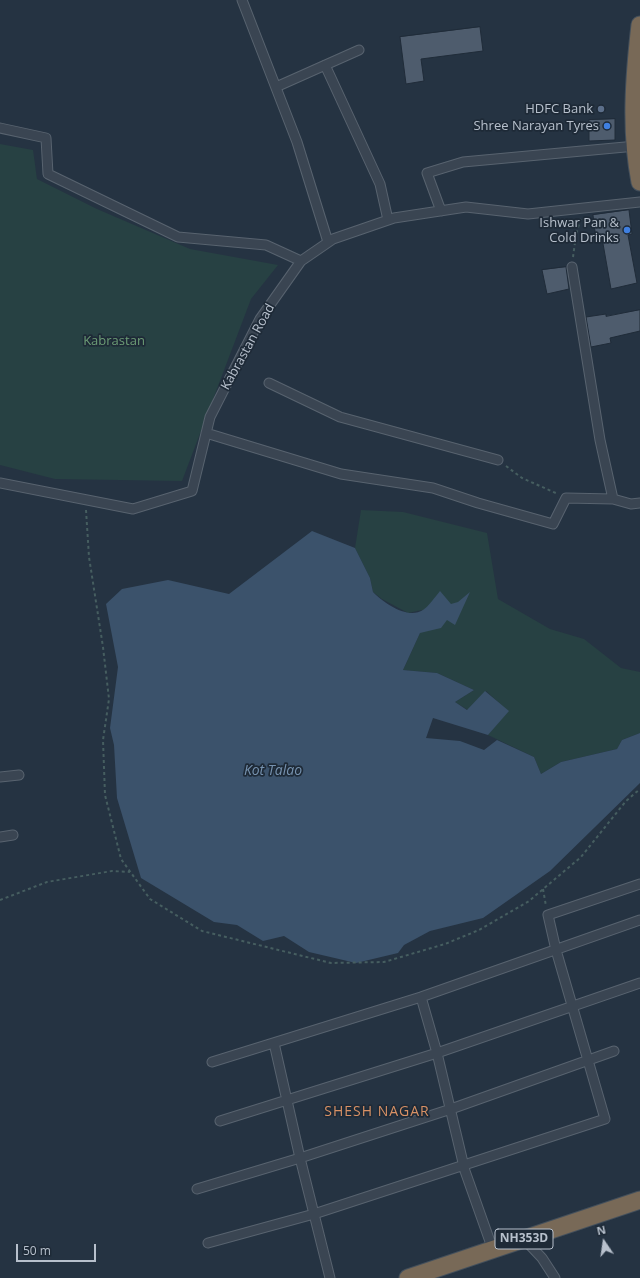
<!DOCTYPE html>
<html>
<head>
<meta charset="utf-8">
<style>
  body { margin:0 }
  #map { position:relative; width:640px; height:1278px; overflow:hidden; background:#253342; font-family:"Open Sans",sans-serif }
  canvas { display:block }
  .north { position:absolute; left:584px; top:1222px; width:40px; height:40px; -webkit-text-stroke:3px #1e2a37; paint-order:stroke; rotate:347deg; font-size:11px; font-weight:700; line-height:16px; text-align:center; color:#b7c0cc }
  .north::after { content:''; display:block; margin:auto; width:14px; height:18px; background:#b7c0cc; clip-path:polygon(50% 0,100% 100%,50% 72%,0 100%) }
  .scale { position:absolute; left:16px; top:1244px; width:80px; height:18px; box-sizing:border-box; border:2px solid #b7c0cc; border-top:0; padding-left:5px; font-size:12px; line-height:14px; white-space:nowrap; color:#b7c0cc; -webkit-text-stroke:3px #1e2a37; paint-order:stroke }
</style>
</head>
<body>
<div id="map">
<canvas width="640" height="1278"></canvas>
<div class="north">N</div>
<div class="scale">50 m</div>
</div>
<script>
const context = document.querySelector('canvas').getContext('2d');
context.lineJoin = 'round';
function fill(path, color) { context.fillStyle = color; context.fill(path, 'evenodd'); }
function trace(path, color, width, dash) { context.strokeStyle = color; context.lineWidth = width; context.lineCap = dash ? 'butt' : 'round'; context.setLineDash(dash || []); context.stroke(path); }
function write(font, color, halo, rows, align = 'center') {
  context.font = font + ' "Open Sans",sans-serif'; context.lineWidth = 3.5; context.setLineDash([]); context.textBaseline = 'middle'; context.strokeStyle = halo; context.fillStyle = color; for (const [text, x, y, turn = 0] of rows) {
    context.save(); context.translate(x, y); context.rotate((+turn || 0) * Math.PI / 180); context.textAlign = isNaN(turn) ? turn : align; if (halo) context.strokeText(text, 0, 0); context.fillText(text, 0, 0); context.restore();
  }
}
fill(new Path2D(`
  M0 144 33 150 37 179 97 209 190 249 278 265 251 299 182 481 55 479 0 465Z
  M361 510 403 512 487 533 498 599 550 629 584 639 621 668 640 672V733L622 740 617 749 561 762 541 774 534 757 488 735 508 711 486 691 468 710 455 702 474 690 437 673 403 670 420 633 422 610 408 613 382 599 373 592 370 578 355 548Z`), '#274143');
fill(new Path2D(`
  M312 531 355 548 370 578 373 592C384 603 408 620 423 610 429 606 435 597 440 591L451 604 458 602 470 592 455 625 447 620 441 628 420 633 403 670 437 673 474 690 455 702 467 710 485 691 509 711 488 735 433 718 426 738 460 741 484 750 497 740 534 757 541 774 561 762 617 749 622 740 640 733V783L550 871 483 918 430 931 404 945 398 953 356 963 309 952 284 936 263 941 237 925 214 922 141 878 117 798 114 745 110 728 118 667 106 604 122 589 168 580 229 594Z`), '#3b526b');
const building = new Path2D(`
  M480 27 483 51 421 59 424 81 406 84 400 37Z
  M615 119V140L589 141V120Z
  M629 210 632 234 628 235 637 283 611 289 602 238 596 239 593 215Z
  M566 267 569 289 547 294 542 270Z
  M640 310V331L610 338 611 343 591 347 586 317 606 314V316Z`);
fill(building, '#4e5c6d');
trace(building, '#202c39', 1);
const street = new Path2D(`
  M242 0 297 142 328 242
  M325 65 380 184 388 220
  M276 87 359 50
  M0 128 46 138 48 174 178 237 266 245 301 261
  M441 211 427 173 463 162 636 146
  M572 267 600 440 613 499
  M269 383 340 417 498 460
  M206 433 341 474 433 488 478 503 553 524 566 498 613 499 631 504 640 503
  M0 483 133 509 192 491 210 417 260 319 301 261 333 239 394 218 466 207 528 214 640 202
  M0 777 19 775
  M0 837 13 835
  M421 997 437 1053 465 1171 493 1250
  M274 1043 300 1158 330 1278
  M212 1062 421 997 640 920
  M220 1121 437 1053 640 983
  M197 1189 300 1158 451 1109 614 1051
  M524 1239 542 1258 555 1278
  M208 1243 314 1214 605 1119 556 950 548 915 640 884`);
const highway = new Path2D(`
  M640 25C634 77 630 131 640 182
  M408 1278 640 1200`);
trace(street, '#58636f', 11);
trace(highway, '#44505c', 19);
trace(new Path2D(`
  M573 257 576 235 581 217
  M506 466 522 478 558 494
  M86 510 89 557 103 647 109 699 103 740 105 795 121 859 150 899 202 931 331 963 384 962 445 944 479 930 529 901 581 857 626 801 640 789
  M543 889 546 906
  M0 900 47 882 112 871 130 872`), '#465e60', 2, [3, 3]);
trace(street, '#3a4552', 9);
trace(highway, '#786957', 17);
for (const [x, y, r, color] of [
  [601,109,4,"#5c6f8a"],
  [607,126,4,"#3f7fe0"],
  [627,230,4,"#3f7fe0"]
]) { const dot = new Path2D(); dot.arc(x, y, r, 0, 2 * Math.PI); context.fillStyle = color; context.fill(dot); trace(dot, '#1e2a37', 1.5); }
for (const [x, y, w] of [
  [524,1239,58]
]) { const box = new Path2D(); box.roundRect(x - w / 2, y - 10, w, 20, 3); context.fillStyle = '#1e2a37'; context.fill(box); trace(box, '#b7c0cc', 1); }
write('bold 12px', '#b7c0cc', null, [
  ["NH353D",524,1239]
]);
write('13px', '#b7c0cc', '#1e2a37', [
  ["HDFC Bank",593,109],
  ["Shree Narayan Tyres",599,126],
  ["Ishwar Pan &",619,223],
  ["Cold Drinks",619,238]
], 'right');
write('13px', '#6d9d76', '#1e2a37', [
  ["Kabrastan",114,341]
]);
write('13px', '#b7c0cc', '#1e2a37', [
  ["Kabrastan Road",248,347,-61]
]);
write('italic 14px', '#7692af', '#1e2a37', [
  ["Kot Talao",273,771]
]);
context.letterSpacing = '1px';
write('14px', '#d89165', '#1e2a37', [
  ["SHESH NAGAR",377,1112]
]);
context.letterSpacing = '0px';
</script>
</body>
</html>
